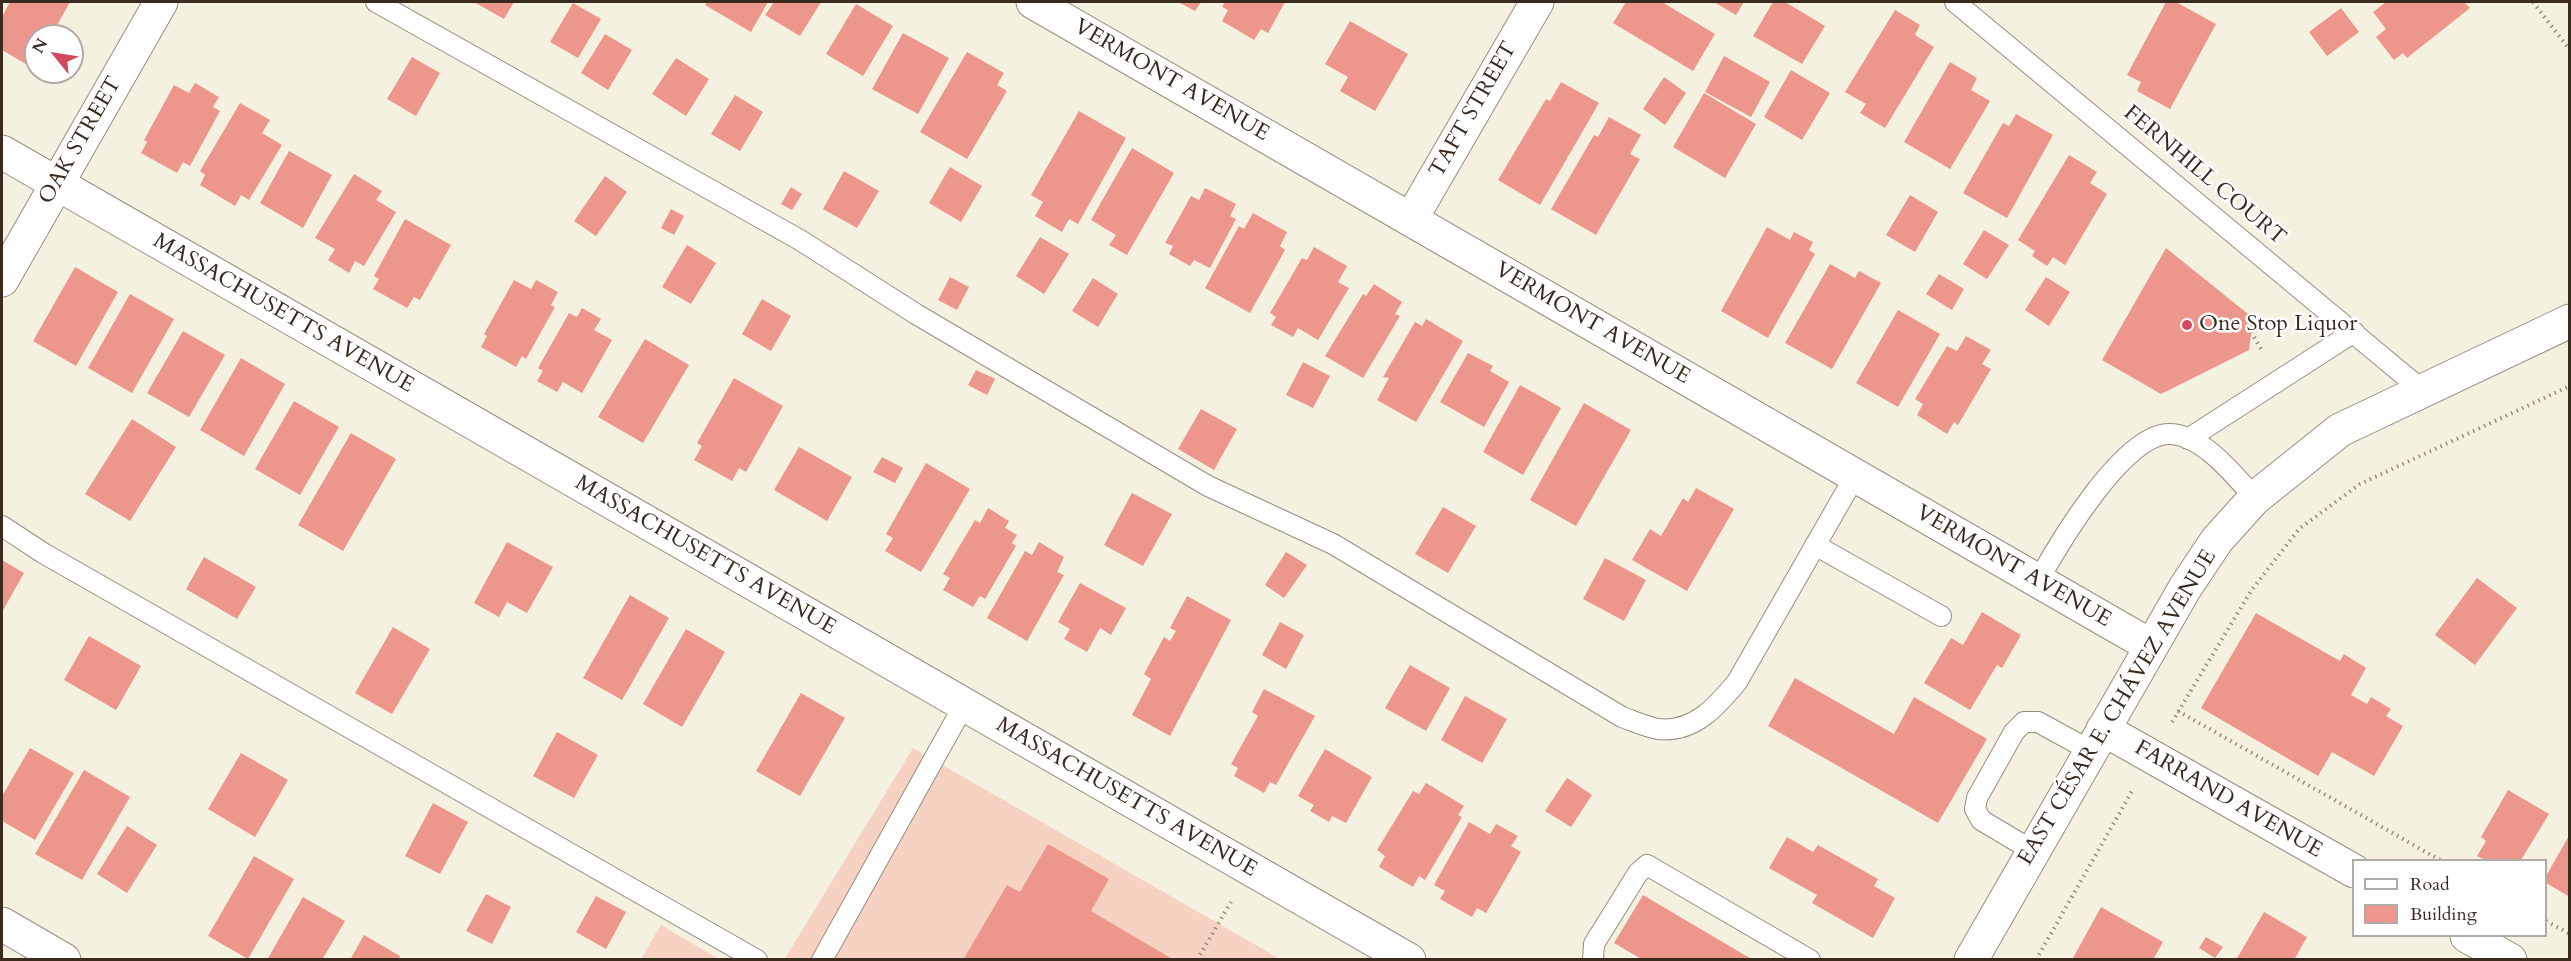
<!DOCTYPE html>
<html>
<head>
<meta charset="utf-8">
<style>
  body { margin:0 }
  #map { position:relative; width:2571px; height:961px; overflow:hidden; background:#f5f1e0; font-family:Cardo,serif }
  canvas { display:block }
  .frame { position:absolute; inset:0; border:3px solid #3b2a1e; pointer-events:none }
  .legend { position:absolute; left:2352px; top:859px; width:195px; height:78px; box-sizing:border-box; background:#fff; border:2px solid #b1aaa5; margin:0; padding:8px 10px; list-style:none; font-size:18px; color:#3b2a1e }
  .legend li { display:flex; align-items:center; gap:12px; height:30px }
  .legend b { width:30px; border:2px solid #b1aaa5 }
  .north { position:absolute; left:24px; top:24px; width:60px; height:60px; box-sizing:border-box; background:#fff; border:2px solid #b1aaa5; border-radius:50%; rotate:300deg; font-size:16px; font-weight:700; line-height:24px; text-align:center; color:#3b2a1e }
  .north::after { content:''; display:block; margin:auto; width:21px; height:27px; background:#d1495b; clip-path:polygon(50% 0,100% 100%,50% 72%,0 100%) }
</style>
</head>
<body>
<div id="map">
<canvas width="2571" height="961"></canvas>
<div class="frame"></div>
<ul class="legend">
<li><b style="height:8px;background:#fff"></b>Road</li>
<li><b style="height:16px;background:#ed978c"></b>Building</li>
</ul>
<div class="north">N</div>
</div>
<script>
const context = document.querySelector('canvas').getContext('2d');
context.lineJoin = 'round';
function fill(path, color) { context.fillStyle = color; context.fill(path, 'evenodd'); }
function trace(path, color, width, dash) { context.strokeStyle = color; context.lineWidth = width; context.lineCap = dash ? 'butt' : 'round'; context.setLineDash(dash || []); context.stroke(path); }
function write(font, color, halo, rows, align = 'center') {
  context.font = font + ' Cardo,serif'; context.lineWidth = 5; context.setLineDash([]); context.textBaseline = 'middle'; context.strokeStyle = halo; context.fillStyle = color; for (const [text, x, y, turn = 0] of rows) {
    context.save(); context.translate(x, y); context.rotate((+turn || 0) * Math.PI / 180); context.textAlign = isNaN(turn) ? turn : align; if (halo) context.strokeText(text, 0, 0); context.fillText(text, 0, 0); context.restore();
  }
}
fill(new Path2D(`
  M913 748 1280 959 784 960Z
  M661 925 719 959H641Z`), '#f5d2c2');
fill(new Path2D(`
  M10 2H70L51 36H36V70L2 50V17Z
  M474 2H514L504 19Z
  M707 2H768L751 32 705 5Z
  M774 2H821L800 36 765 15Z
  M1178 2H1201L1195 11Z
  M1225 2H1285L1268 33 1261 29 1254 40 1222 21 1228 10 1222 7Z
  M1626 2H1662L1715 34 1693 71 1613 23Z
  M1714 2H1744L1736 15Z
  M1773 2H1785L1825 26 1802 64 1753 36Z
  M2166 2H2176L2216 24 2170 109 2137 91 2141 82 2127 75Z
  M2386 2H2464L2470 8 2407 58 2403 53 2394 60 2376 37 2386 29 2373 12Z
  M573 3 601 19 578 58 550 42Z
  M856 4 893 26 863 76 826 54Z
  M2341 8 2359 32 2327 56 2309 32Z
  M1895 10 1920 25 1915 35 1934 47 1885 128 1860 113 1866 104 1845 92Z
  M1350 21 1408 54 1375 111 1340 91 1348 77 1325 64Z
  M903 33 949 58 918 114 872 89Z
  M605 34 632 50 608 90 581 73Z
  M967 52 1004 73 997 85 1007 91 967 159 920 132Z
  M1724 56 1770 82 1751 117 1705 92Z
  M412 57 440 73 416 116 387 99Z
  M676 58 709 79 686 116 652 94Z
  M1950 62 1977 78 1971 90 1990 101 1950 169 1904 142Z
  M1791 70 1830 93 1802 140 1764 117Z
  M1664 77 1686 93 1665 125 1643 109Z
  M1561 82 1599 103 1540 205 1498 180 1546 99 1550 101Z
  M195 83 219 97 213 107 220 111 190 166 183 162 177 173 141 153 147 142 144 140 174 85 189 93Z
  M1704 93 1756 124 1725 178 1673 147Z
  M735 95 763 112 740 151 711 134Z
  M240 103 270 120 262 133 282 145 249 200 241 195 235 206 200 185 205 175 200 171Z
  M1079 111 1126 138 1078 224 1069 219 1062 232 1035 216 1043 202 1031 195Z
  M2016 114 2053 135 2007 218 1963 193 2003 123 2009 126Z
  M1609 117 1641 135 1630 154 1640 159 1596 235 1551 209 1594 135 1598 137Z
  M1132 148 1174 173 1127 255 1109 245 1116 235 1091 220Z
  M289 151 332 175 303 228 260 203Z
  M2069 155 2097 172 2090 183 2107 194 2065 265 2053 257 2047 266 2032 256 2035 251 2018 240Z
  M950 167 982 186 961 222 929 203Z
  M844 171 879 191 857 228 823 209Z
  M354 174 382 191 376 200 396 212 364 266 355 261 349 273 328 260 335 249 315 238Z
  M605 176 627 192 596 236 574 221Z
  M791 187 802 194 792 210 781 204Z
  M1205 188 1236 204 1230 216 1236 219 1210 268 1194 260 1190 266 1169 254 1173 246 1165 243 1191 196 1199 200Z
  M1910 195 1938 212 1915 252 1886 235Z
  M671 209 684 216 674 235 661 228Z
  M1253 213 1287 232 1280 246 1285 250 1250 313 1205 288 1239 226 1244 229Z
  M405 219 451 245 420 300 414 297 407 308 373 289 379 279 374 276Z
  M1767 227 1790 240 1794 232 1813 242 1809 250 1815 254 1768 338 1721 311Z
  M1984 230 2009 245 1987 279 1963 264Z
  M1040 237 1069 254 1044 294 1016 276Z
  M687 245 716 263 691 304 662 287Z
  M1314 247 1347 266 1338 282 1349 288 1318 340 1298 328 1293 337 1271 325 1276 317 1270 313 1302 258 1307 260Z
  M2166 248 2253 318 2249 350 2161 394 2102 360Z
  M1830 264 1855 278 1859 271 1881 283 1832 369 1785 343Z
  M75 267 118 292 76 366 33 341Z
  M1939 274 1964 289 1952 310 1926 294Z
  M950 277 969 287 957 310 938 300Z
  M2046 277 2070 292 2049 326 2025 310Z
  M1093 278 1118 294 1098 327 1072 311Z
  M514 280 531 289 536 280 558 292 551 305 555 307 526 359 522 356 516 367 481 347 487 336 484 334Z
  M1374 284 1402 302 1395 314 1400 316 1363 378 1325 356 1363 294 1366 296Z
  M130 294 174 319 132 393 88 368Z
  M762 299 791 316 771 351 742 334Z
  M582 308 601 319 594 330 612 340 582 393 563 382 557 392 537 381 543 371 538 368 569 313 577 317Z
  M1898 310 1940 334 1898 407 1856 383Z
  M1426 319 1463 341 1416 422 1377 400 1389 378 1383 377 1415 322 1422 326Z
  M183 331 225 355 189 417 147 393Z
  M1966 336 1991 350 1982 364 1991 369 1958 425 1954 422 1947 434 1917 415 1923 404 1915 399 1947 346 1957 351Z
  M645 339 689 365 643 443 598 417Z
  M1468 353 1493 366 1490 371 1509 382 1484 427 1440 402Z
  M241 358 285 384 244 456 200 430Z
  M1303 362 1330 376 1313 408 1286 395Z
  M976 370 995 379 987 395 968 385Z
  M734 378 783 406 746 472 739 468 732 481 694 460 702 446 697 443Z
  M1520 385 1561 408 1523 475 1483 452Z
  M294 401 339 427 300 495 255 469Z
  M1584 403 1631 430 1576 526 1530 500Z
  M1201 409 1237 429 1214 470 1178 449Z
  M132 419 176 447 130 521 85 494Z
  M351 433 396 459 343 551 298 525Z
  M799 447 852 477 827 521 774 490Z
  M882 457 903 468 895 483 873 472Z
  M926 463 970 489 921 572 885 551 893 538 886 534Z
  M1696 488 1734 509 1687 591 1632 560 1650 529 1661 536 1683 498 1688 502Z
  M1132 493 1172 514 1143 566 1104 545Z
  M1443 507 1476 526 1448 573 1415 554Z
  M988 508 1009 521 1005 528 1017 535 1012 543 1016 546 985 599 980 596 973 607 943 590 950 578 943 574 975 520 980 523Z
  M507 542 553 567 527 613 507 602 499 617 474 603Z
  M1039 542 1064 557 1057 572 1064 575 1027 641 987 618 1025 551 1032 555Z
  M1286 552 1307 565 1284 598 1265 585Z
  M204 557 256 587 237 619 186 589Z
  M1605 558 1646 580 1624 621 1583 599Z
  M2 560 24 573 2 612Z
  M2477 578 2517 608 2475 665 2435 635Z
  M1080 583 1126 608 1111 635 1100 628 1087 652 1064 639 1070 629 1058 622Z
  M630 595 669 618 622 700 583 678Z
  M1187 596 1231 620 1170 736 1132 715 1151 679 1144 674 1164 637 1170 641 1176 631 1170 628Z
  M1982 612 2021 635 2002 668 1997 665 1970 710 1924 683 1951 638 1963 645Z
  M2256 613 2340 661 2344 654 2366 668 2351 695 2367 704 2371 697 2391 709 2386 716 2403 726 2374 776 2332 752 2318 776 2201 708Z
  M1280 622 1304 635 1286 669 1262 655Z
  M393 627 430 649 392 714 355 693Z
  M686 629 725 652 682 727 643 704Z
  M89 636 141 666 116 710 64 680Z
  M1410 665 1450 688 1426 731 1385 708Z
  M1795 678 1894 734 1914 697 1987 739 1938 823 1768 726Z
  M1264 689 1315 716 1276 785 1270 782 1264 793 1234 776 1238 768 1231 764 1258 716 1252 712Z
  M801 693 845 718 800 796 756 771Z
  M1465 696 1507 719 1482 763 1441 740Z
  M557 732 598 755 574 798 533 776Z
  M30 748 74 773 35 840 2 821V796Z
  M1325 749 1372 777 1346 823 1332 816 1329 822 1310 811 1314 805 1298 796Z
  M241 753 288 780 255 837 208 809Z
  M84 770 130 797 82 880 35 854Z
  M1567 778 1592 795 1571 827 1545 811Z
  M1426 783 1464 806 1458 815 1462 817 1425 880 1419 876 1413 887 1379 867 1385 856 1377 850 1413 791 1419 794Z
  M2508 790 2549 814 2521 860H2485L2477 856 2486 841 2481 837Z
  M433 803 468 822 440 874 405 856Z
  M1469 822 1490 834 1496 824 1518 836 1511 846 1521 852 1486 913 1477 908 1472 917 1440 899 1445 891 1434 885Z
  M127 826 157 845 127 893 97 874Z
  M2570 834V897L2546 883V876Z
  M1787 837 1813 852 1818 845 1878 879 1874 886 1895 898 1873 938 1812 903 1817 895 1769 868Z
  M1048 844 1109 879 1091 911 1174 960H963L1007 885 1020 892Z
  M254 856 294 879 248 959 208 936Z
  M486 894 511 907 492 944 466 931Z
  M1643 895 1753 960H1643L1614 943Z
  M596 896 626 912 606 949 576 932Z
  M303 897 345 921 322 960H267Z
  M2101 907 2163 942 2153 960 2073 958Z
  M2264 912 2307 937 2294 960H2236Z
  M364 935 400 956 398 960H350Z
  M2206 937 2223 947 2215 958 2199 948Z`), '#ed978c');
const service = new Path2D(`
  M376 2 800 240 916 314 1208 486 1333 544 1622 717C1633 721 1646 727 1658 729 1694 733 1717 706 1737 682L1855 476
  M1955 2 2422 390
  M2188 439 2354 332
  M2 526 43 553 757 960
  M1815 545 1941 616
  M2038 581C2058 545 2123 434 2169 434 2202 434 2235 476 2255 498
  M2033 851 1981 820 1975 809 1977 798 2014 732 2024 722H2038L2091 751
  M822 960 964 705
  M1593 960 1594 944 1638 873 1647 865 1810 960`);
const minor = new Path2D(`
  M1033 2 2151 646
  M2 152 1409 960
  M1411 219 1537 2
  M2 280 161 2
  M2103 729 2354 871
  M2 924 64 960
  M2467 936 2510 960`);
const tertiary = new Path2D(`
  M1971 960 2185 588 2217 540 2255 498 2340 430 2570 321`);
trace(service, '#988e7f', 22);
trace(minor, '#988e7f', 35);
trace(tertiary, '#988e7f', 35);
trace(new Path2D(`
  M2533 2 2570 50
  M2251 332 2263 352
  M2178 711 2440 860
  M2172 722 2251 591 2299 529 2360 484 2570 386
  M2546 921 2570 934
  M1197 960 1231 902
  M2036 960 2132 791`), '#988e7f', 4, [1.5, 4.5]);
trace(service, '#fff', 20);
trace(minor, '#fff', 33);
trace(tertiary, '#fff', 33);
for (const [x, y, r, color] of [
  [2187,325,6,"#d1495b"]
]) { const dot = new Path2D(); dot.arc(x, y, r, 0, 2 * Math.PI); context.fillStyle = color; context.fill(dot); trace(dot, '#fff', 2); }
write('22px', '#3b2a1e', '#fff', [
  ["VERMONT AVENUE",1171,81,30],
  ["TAFT STREET",1474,110,-60],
  ["OAK STREET",81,141,-60],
  ["FERNHILL COURT",2204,176,40],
  ["MASSACHUSETTS AVENUE",283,314,30],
  ["VERMONT AVENUE",1592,324,30],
  ["MASSACHUSETTS AVENUE",705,556,30],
  ["VERMONT AVENUE",2013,567,30],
  ["EAST CÉSAR E. CHÁVEZ AVENUE",2118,708,-59],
  ["MASSACHUSETTS AVENUE",1126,798,30],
  ["FARRAND AVENUE",2228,800,30]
]);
write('22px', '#3b2a1e', '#fff', [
  ["One Stop Liquor",2199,325]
], 'left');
</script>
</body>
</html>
